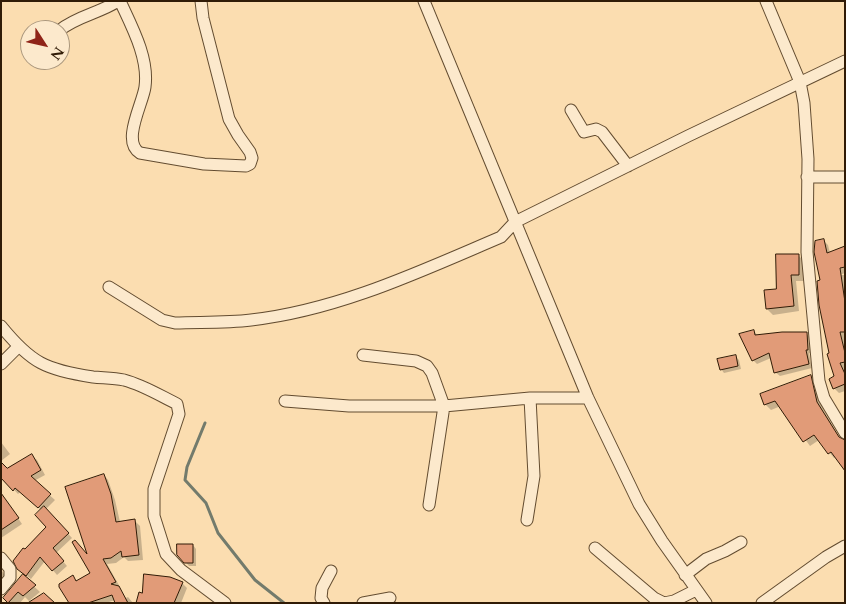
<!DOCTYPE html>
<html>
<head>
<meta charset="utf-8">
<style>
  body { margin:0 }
  #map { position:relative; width:846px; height:604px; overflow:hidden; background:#fbddb0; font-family:Cardo,serif }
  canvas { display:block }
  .frame { position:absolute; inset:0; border:2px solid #301b06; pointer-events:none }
  .north { position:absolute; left:20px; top:20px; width:50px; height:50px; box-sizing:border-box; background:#fce9cc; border:1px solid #aa977d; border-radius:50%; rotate:125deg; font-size:14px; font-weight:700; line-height:20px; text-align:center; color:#301b06 }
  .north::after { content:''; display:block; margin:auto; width:18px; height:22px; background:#8f2418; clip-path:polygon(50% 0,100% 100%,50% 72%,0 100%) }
</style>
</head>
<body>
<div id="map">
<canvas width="846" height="604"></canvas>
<div class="frame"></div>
<div class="north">N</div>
</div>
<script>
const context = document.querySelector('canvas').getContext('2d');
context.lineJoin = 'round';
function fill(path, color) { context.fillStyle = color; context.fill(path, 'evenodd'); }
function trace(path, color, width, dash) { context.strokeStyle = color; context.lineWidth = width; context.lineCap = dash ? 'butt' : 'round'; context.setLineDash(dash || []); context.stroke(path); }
fill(new Path2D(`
  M823 240 828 245 830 253 845 248V273L840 275H845V391L839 393 834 388 836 377 821 282Z
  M798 255 804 261 805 281H796L799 311 773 315 767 309Z
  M754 331 758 336 806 334 811 338 812 354 809 353 812 368 780 376 775 372 771 358 757 364 753 360Z
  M735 356 739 360 741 369 724 373 721 369Z
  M811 377 816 382 823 409 841 440 836 457 834 458 819 440 810 446 781 406 771 410 765 404Z
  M1 442 10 454 1 461Z
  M32 456 37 460 45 475 34 481 55 500 46 509 72 538 56 553 67 566 57 575 45 561 31 579 23 573 25 551 47 527 42 511 21 491 18 494 2 477 7 470Z
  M104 475 108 480 115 500 120 522 135 521 140 526 143 560 128 561 124 557 116 563 107 564 120 587 118 588 126 598 128 597 133 603H116L115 600 106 603H70L73 577 78 582 92 574 90 558Z
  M1 493 22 524 1 538Z
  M193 545 196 549V566H189L178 554Z
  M1 569 5 576 1 579Z
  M23 576 40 592 29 601 25 597 20 603H10L4 598Z
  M182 583 187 588 181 603H137L143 594Z`), '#0003');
trace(new Path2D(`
  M205 423 187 467 185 480 206 503 218 533 255 580 284 603`), '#737b6c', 3);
const building = new Path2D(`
  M824 239 827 253 845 246V267L840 268 845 302V332H840L845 353V362L840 363 845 374V384L833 389 829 379 834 376 827 354 829 353 819 305 817 281 820 280 814 252 815 241Z
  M776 254H799V275H791L794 306 766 309 764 290 776 289Z
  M754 330 755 335 782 332H807L808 350H806L809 364 774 373 769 353 752 361 739 334Z
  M736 355 738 366 720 370 717 359Z
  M811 375 817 402 839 437 845 440V471L831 452 828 454 814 435 803 442 775 401 764 405 760 394Z
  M32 454 41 470 31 476 51 494 38 508 15 488 13 491 1 478V462L7 468Z
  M104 474 111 494 116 522 135 519 139 555 122 557 121 551 111 558 103 559 116 582 111 584 119 586 128 603H115L112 595 88 603H69L59 587V584L73 575 76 581 90 573 72 542 75 540 87 554 65 487Z
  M1 493 19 518 1 530Z
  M44 506 69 533 53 548 64 561 52 571 40 557 26 576 17 569 13 561 23 548 25 549 46 527 35 515Z
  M177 544H193V563H184L177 555Z
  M23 574 36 585 23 596 18 592 8 603 3 598Z
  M144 574 170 577 183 582 174 603H136L139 592 142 593Z
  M44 593 55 603H28Z`);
fill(building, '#e19b78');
trace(building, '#301b06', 1);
const minor = new Path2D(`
  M120 1C132 27 149 58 145 87 143 103 121 142 140 153L204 164 246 166 250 164 252 158 250 152 238 135 229 119 203 18 201 1
  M424 1 588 398 639 504 662 541 706 603
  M766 1 800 82 804 103 808 159 807 252 819 381 824 398 845 433
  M60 30C77 16 100 13 118 1
  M571 110 584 132 596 129 602 132 628 166
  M807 177H845
  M109 287 162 320 175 323C200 322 226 323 251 320 339 310 421 271 501 237L515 222 688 136 845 61
  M1 326C31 363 46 370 93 377 103 378 114 378 124 380 143 385 159 395 177 404L179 414 154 489V516L166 554 181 570 225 603
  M363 355 416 361 427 366 432 373 444 406 429 505
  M1 364 18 347
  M285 401 349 406H444L530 398H588
  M527 520 534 476 530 398
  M595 548 654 598 664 603
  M1 558 10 569V578L1 589
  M685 575 706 559 725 551 741 542
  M324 603 321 598 322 588 331 571
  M363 603 390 598
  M664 603 674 601 696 590
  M762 603 826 557 845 546`);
trace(minor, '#634c30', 13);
trace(minor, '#fce9cc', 11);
</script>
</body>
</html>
